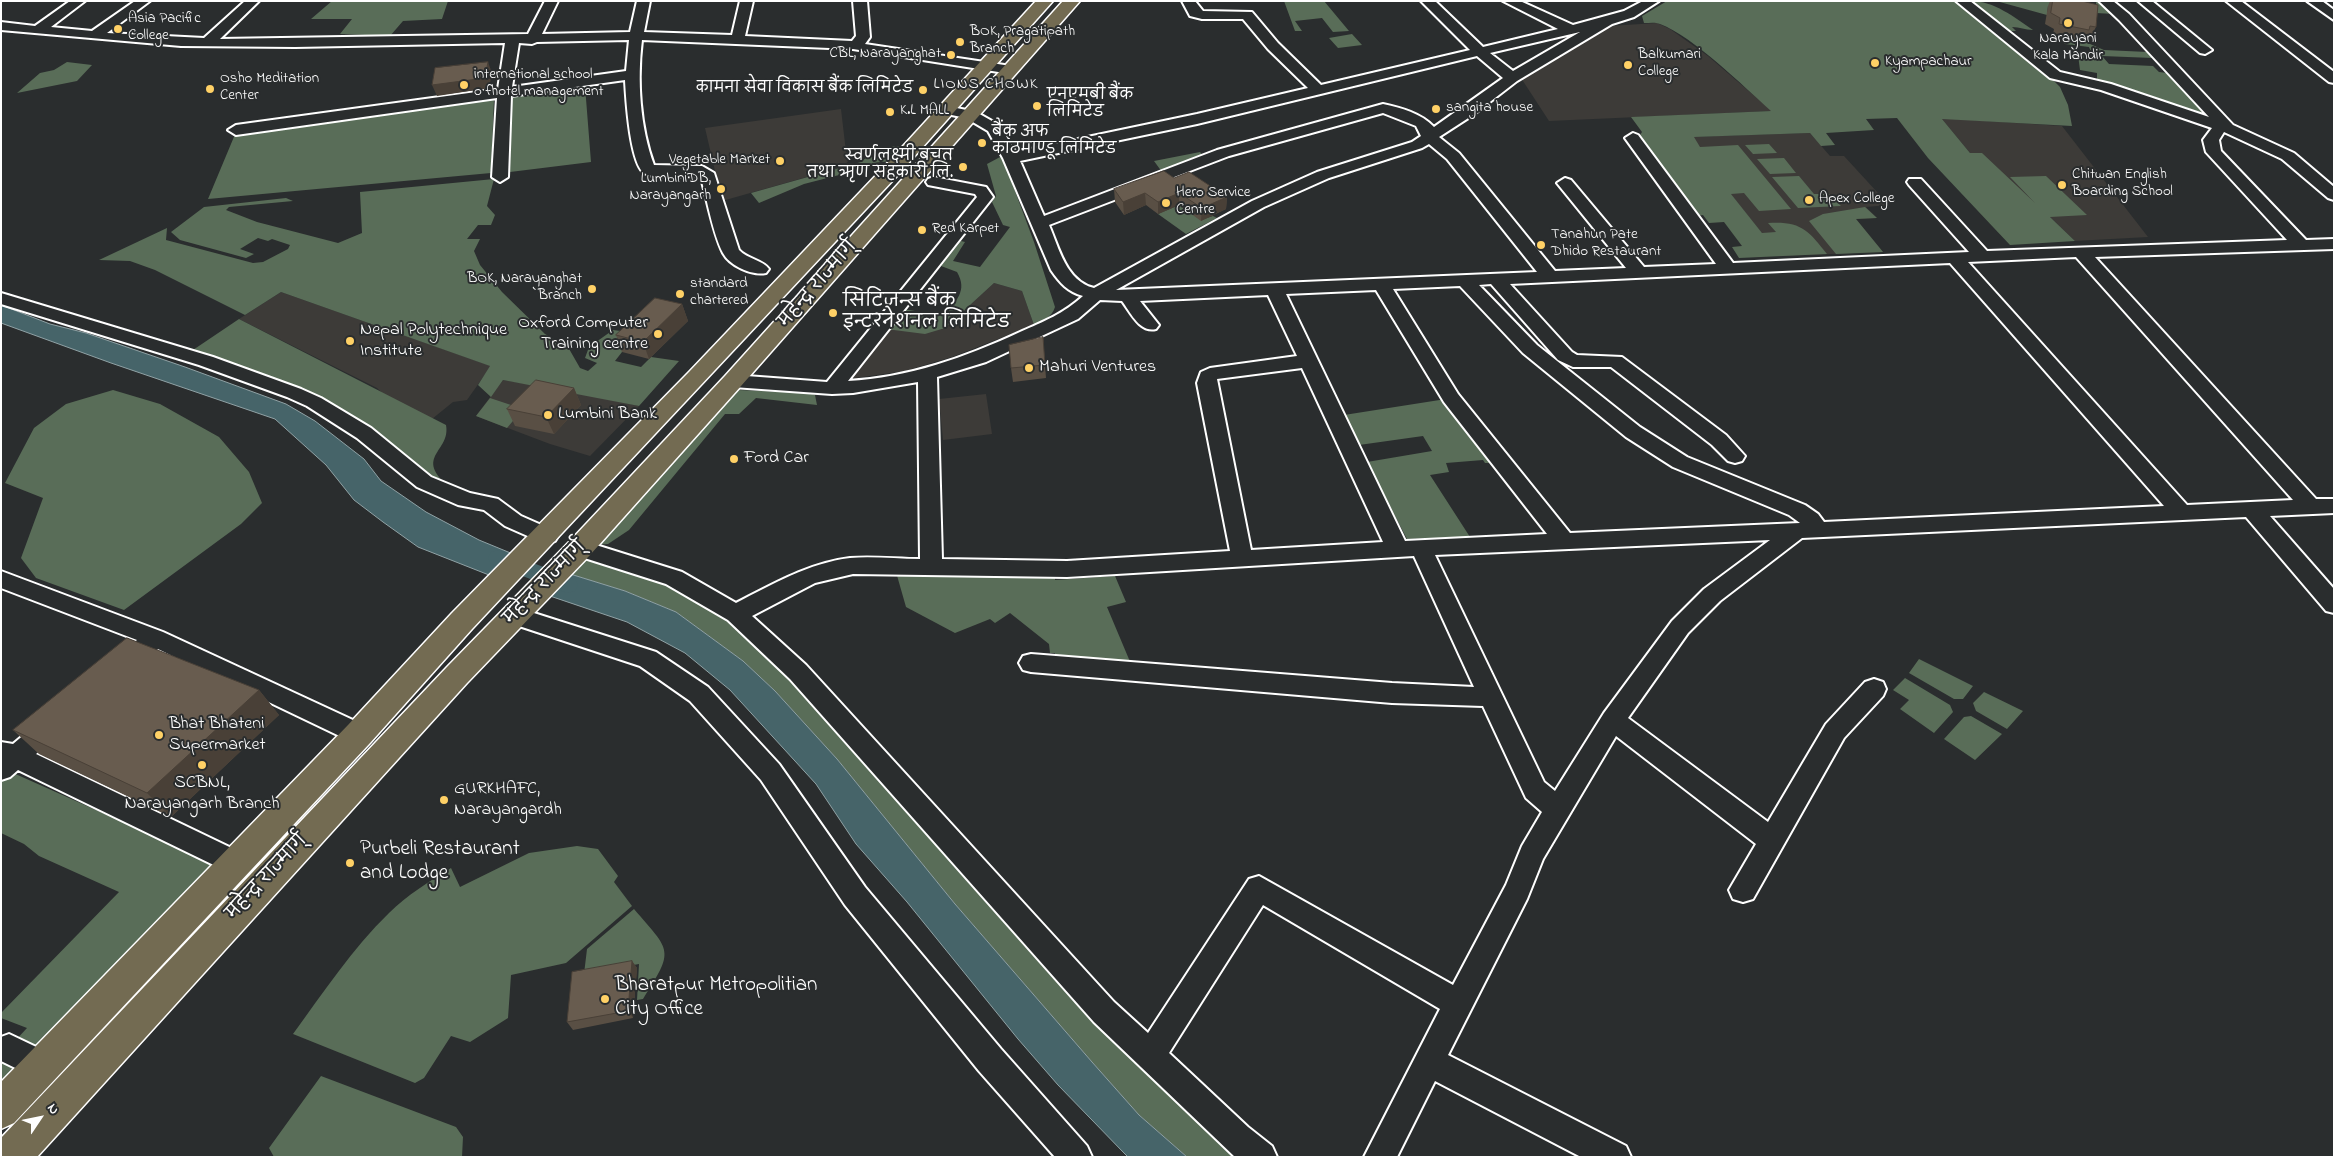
<!DOCTYPE html>
<html>
<head>
<meta charset="utf-8">
<style>
  body { margin:0 }
  #map { position:relative; width:2335px; height:1158px; overflow:hidden; background:#2a2d2e; font-family:"Indie Flower",sans-serif }
  canvas { display:block }
  .frame { position:absolute; inset:0; border:2px solid #fff; pointer-events:none }
  .north { position:absolute; left:15px; top:1093px; width:50px; height:50px; -webkit-text-stroke:4px #2a2d2e; paint-order:stroke; rotate:56deg; font-size:14px; font-weight:700; line-height:20px; text-align:center; color:#fff }
  .north::after { content:''; display:block; margin:auto; width:18px; height:22px; background:#fff; clip-path:polygon(50% 0,100% 100%,50% 72%,0 100%) }
</style>
</head>
<body>
<div id="map">
<canvas width="2335" height="1158"></canvas>
<div class="frame"></div>
<div class="north">N</div>
</div>
<script>
const context = document.querySelector('canvas').getContext('2d');
context.lineJoin = 'round';
function fill(path, color) { context.fillStyle = color; context.fill(path, 'evenodd'); }
function trace(path, color, width, dash) { context.strokeStyle = color; context.lineWidth = width; context.lineCap = dash ? 'butt' : 'round'; context.setLineDash(dash || []); context.stroke(path); }
function write(font, color, halo, rows, align = 'center') {
  context.font = font + ' "Indie Flower","Playpen Sans Deva",sans-serif'; context.lineWidth = 4; context.setLineDash([]); context.textBaseline = 'middle'; context.strokeStyle = halo; context.fillStyle = color; for (const [text, x, y, turn = 0] of rows) {
    context.save(); context.translate(x, y); context.rotate((+turn || 0) * Math.PI / 180); context.textAlign = isNaN(turn) ? turn : align; if (halo) context.strokeText(text, 0, 0); context.fillText(text, 0, 0); context.restore();
  }
}
fill(new Path2D(`
  M1657 23 1670 29 1708 56 1772 111 1549 121 1521 78 1561 50 1609 26Z
  M841 109 846 152 855 155 842 167 722 201 705 128Z
  M1941 118 2062 126 2148 237 2075 241 2050 217 1970 153Z
  M1810 133 1830 156H1844L1889 205 1866 207 1877 218 1856 219 1883 252 1780 256 1685 137Z
  M994 283 1022 291 1034 325 952 357 905 371 848 379 886 329 945 328Z
  M281 292 491 366 467 400 453 402 432 419 385 396 377 388 239 319Z
  M503 380 564 390 639 406 590 456 550 444 476 416Z
  M986 394 992 434 943 440 939 399Z`), '#3d3b38');
fill(new Path2D(`
  M332 1H448L442 19 403 21 390 36 340 34 352 19H311Z
  M1284 1H1324L1349 31 1333 32 1322 18 1295 21 1302 31H1295Z
  M1667 1H1959L2043 70 2060 87 2068 105 2072 126 1942 119 1970 153H1982L2035 203 2010 177 2046 176 2087 215 2050 217 2075 241 2010 245 1928 158 1897 118 1866 119 1874 130 1826 133 1835 145 1821 146 1810 133 1694 137 1700 147 1738 145 1791 209 1759 211 1744 193 1731 194 1762 233 1776 232 1768 223C1801 221 1808 230 1827 254L1739 258 1732 247 1742 246 1724 222 1709 223 1703 215 1695 216 1638 138 1642 132 1631 117 1771 111C1743 86 1694 37 1660 24 1655 22 1650 23 1644 23L1642 16Z
  M1971 1C1994 1 2014 17 2033 30 2025 30 2020 27 2012 27L2016 31H2006L1970 3Z
  M1996 1H2085L2086 4 2096 5V1L2100 2 2114 14 2096 13 2097 17H2094L2048 6 2047 15Z
  M1352 34 1362 45 1338 48 1329 38Z
  M2053 35 2083 41 2104 50 2148 52 2153 58 2102 56 2109 64 2153 66 2159 72 2167 73 2213 121 2097 82V73L2080 70 2078 55 2093 56 2089 47 2065 44Z
  M67 62 92 65 77 81 17 93 40 73 54 70Z
  M585 86 591 162 510 172 511 96Z
  M494 99 491 173 208 199 236 132Z
  M1769 144 1777 153 1753 154 1745 145Z
  M894 146H904L890 161 873 163 861 173 839 175 804 184 759 203 751 193 861 162 867 157Z
  M1200 152 1203 156 1162 172 1154 161Z
  M1002 156 1034 242 1055 307C1052 317 1043 321 1034 325L1022 291 994 283 945 328 925 334 886 329 903 309 945 316C956 300 968 291 957 272L941 266 961 241 965 242 953 261 980 267 1010 227 1003 225 992 202 996 196 987 164Z
  M1784 158 1796 173 1770 174 1757 159Z
  M1799 176 1814 194H1829L1841 206 1798 208 1772 177Z
  M494 179 487 206 495 215 491 225H478L467 239H480L474 251 480 265 502 292 545 334 568 347 580 368 588 371 597 363 585 358 589 347 613 330 621 331 622 352 615 361 641 367 651 357 679 361 639 406 503 380 491 397 478 385 490 366 281 292 245 315 155 270 130 261 99 260 167 228 166 240 253 263 263 262 288 249 290 245 272 239 268 241 258 238 240 249 254 254 246 258 180 240 171 232 204 207 286 198 293 201 229 207 226 210 257 222 338 243 362 233 360 192Z
  M1179 205 1201 220 1213 216 1217 218 1186 234 1158 214Z
  M1865 207 1877 218 1856 219 1883 252 1836 254 1809 221 1823 214Z
  M239 319 446 425C451 452 413 456 449 487L422 475 401 453 354 420 190 352Z
  M113 390 160 404 219 437 249 472 262 503 241 524 124 610 36 578 21 558 43 498 5 483 34 428 66 404Z
  M738 390 810 393 815 395 817 405 756 398 739 414H725L629 530 608 544 592 545 721 391Z
  M490 398 523 409 507 428 476 416Z
  M1446 399 1492 463H1485L1483 460 1446 463 1449 472 1430 475 1470 537 1407 539 1367 462 1432 451 1423 436 1359 445 1344 415Z
  M583 556C621 566 661 578 695 597 731 617 762 651 792 679L1248 1157H1187L1139 1115 1092 1062 955 904 837 759 775 691 743 661 676 612 625 591 550 568Z
  M896 572 1055 574V580L1115 576 1126 602 1107 607 1131 664 1055 658V653H1050L1049 644 1010 613 995 623 990 619 955 633 906 607Z
  M1919 659 1973 686 1963 699H1954L1909 673Z
  M1905 678 1950 705 1953 712 1934 733 1900 709 1909 700 1893 690Z
  M1984 692 2023 711 2007 729 1976 711 1973 703Z
  M1971 716 2002 734 1975 760 1944 739 1964 717Z
  M11 772 219 865 1 1096V1056L27 1028 1 1018V1013L119 892 39 856 24 844 1 833V781Z
  M577 846 598 849 618 876 614 882 632 906 566 963 511 975 508 1018 470 1042 451 1036 424 1078 415 1083 293 1034C323 993 352 949 389 913 407 895 430 881 451 868L460 887 529 853Z
  M634 909C671 952 675 949 643 999L637 1000 639 964 584 974 587 949Z
  M321 1076 456 1127 463 1137 462 1157H274L269 1148Z`), '#596d58');
const water = new Path2D(`
  M1 305 50 324 86 333 185 367 286 404 315 421 364 459 381 481 426 512 479 540 513 554 489 575 418 547 383 522 354 500 326 465 275 419 111 363 1 323Z
  M554 569 625 591 676 612 743 661 775 691 837 759 955 904 1092 1062 1139 1115 1187 1157H1128L1124 1153 1058 1085 1018 1039 907 902 856 844 816 784 730 690 685 653 627 622 535 591Z`);
fill(water, '#466469');
trace(water, '#90a2a5', 1);
fill(new Path2D(`
  M499 550 575 579 578 585 575 591 567 593 491 564 488 558 491 552Z`), '#466469');
const minor = new Path2D(`
  M70 1H85L51 27 92 31 135 1H150L107 33 204 38 245 1H259L220 39 528 34 545 1H558L542 34 630 32 637 1H650L644 32 732 35 740 1H753L745 36 852 41 856 36 853 1H867L870 37 865 44 1011 66 1018 70 1011 74 853 49 642 40C637 80 640 127 654 165L702 166 714 173 739 250C747 259 763 260 769 269L766 273C752 276 730 266 723 253 713 234 707 199 701 178L698 176C687 176 653 179 644 173 630 163 626 98 625 80L511 96 508 177 500 182 492 177 497 98 236 135 228 130 236 125 498 89 505 43 295 47 181 46 1 30V22L35 26ZM629 40 626 71 512 87 519 43 532 44 537 42Z
  M1182 1H1195L1203 11 1252 12 1278 43 1321 85 1470 50 1421 1H1435L1483 47 1558 29 1503 1H1520L1573 25 1624 11 1643 1H1659L1634 17 1612 24 1517 81 1473 115 1439 137 1459 153 1555 271 1626 268 1557 183 1565 178 1571 180 1644 267 1716 264 1625 138 1633 133 1638 135 1733 263 1969 252 1909 185 1907 182 1909 179H1921L1987 251 2287 240 2206 152 2203 140 2212 128 2101 90 2050 78 1956 1H1970L2060 72 2111 84 2209 117 2119 20 2099 1H2113L2129 14 2233 125 2294 153 2334 187V200L2328 198 2282 159 2224 132 2219 140 2221 151 2306 240 2334 239V249L2095 257 2316 499H2334V513L2270 516 2334 589V613L2326 611 2246 517 1802 538 1720 601 1688 633 1628 718 1768 822 1826 724 1865 682 1874 679 1883 682 1886 689 1883 696 1844 738 1753 899 1743 902 1733 899 1729 890 1756 844 1616 736 1543 859 1527 899 1448 1055 1626 1146 1631 1157H1581L1435 1081 1397 1157H1364L1440 1009 1263 905 1169 1053 1248 1127 1272 1146 1277 1157H1235L1094 1022 790 679 728 620 666 584 572 554 569 548 572 542 580 540 682 572 736 603C773 584 809 563 850 558 873 556 897 559 920 559L918 382 853 393 832 394 733 387 726 385 723 381 726 377 733 375 827 382 977 197 975 194 928 185 926 182 928 179 934 177 986 187 993 197 848 381C908 378 966 357 1020 332 1045 321 1063 314 1083 296 1068 292 1060 283 1051 270L1003 158 988 131 966 118 942 113 940 110 947 106 976 112 999 125 1016 152 1197 114 1308 88 1268 49 1243 19H1202L1190 16ZM1580 32 1513 71 1490 53ZM1477 56 1503 78 1434 127C1421 113 1401 108 1383 104L1217 150 1044 216 1020 161 1197 124ZM1383 113 1416 126 1421 136 1412 142 1317 172 1252 201 1094 288C1066 281 1059 248 1049 225L1229 156ZM1429 144 1447 159 1537 272 1116 290 1264 207 1329 178 1422 148ZM2076 257 2293 500 2187 505 1968 262ZM1950 263 2164 506 1824 522 1818 514 1805 505 1687 457 1640 427 1537 345 1479 285 1491 284 1558 360 1573 367H1611L1712 445 1728 461 1735 463 1742 461 1745 456 1726 435 1622 357 1577 355 1572 352 1510 284ZM1460 286 1523 353 1626 437 1673 467 1789 515 1800 523 1570 533 1458 394 1393 289ZM1376 290 1444 402 1547 534 1405 541 1286 294ZM1268 295 1297 356 1210 368 1201 372 1197 383 1230 551 1067 561 942 559 937 377 986 362 1078 319 1100 300 1122 301C1131 313 1140 333 1156 329L1159 325 1140 301ZM1302 368 1383 542 1251 550 1217 379ZM1770 540 1704 589 1672 621 1604 713 1555 791 1544 782 1435 555ZM1414 556 1474 687 1392 683 1031 654 1023 656 1019 663 1023 670 1031 672 1392 703 1483 706 1526 798 1542 812 1522 846 1506 885 1453 985 1259 876 1249 879 1148 1033 1114 1002 806 665 752 616 815 583 853 574 1067 577Z
  M2138 1H2152L2212 50 2205 54 2200 53Z
  M2226 1H2241L2334 72V83L2329 82Z
  M2307 1H2322L2334 10V20Z
  M1 293 213 357 301 389 321 398 371 428 431 477 470 493 498 499 521 516 555 531 558 536 555 541 547 544 539 541 505 526 484 510 458 505 417 487 357 438 307 406 287 397 199 365 1 304Z
  M1 571 163 632 368 727 372 734 368 741 359 744 350 741 158 649C145 661 133 678 115 673L111 666 115 659 137 640 1 588Z
  M515 607 656 652 708 687 779 764 865 887 1001 1049 1087 1146 1092 1157H1055L979 1071 845 905 761 780 690 701 640 666 507 622 503 616 507 610Z
  M53 715 62 718 65 725 62 732 36 754 246 855 250 863 246 871 236 875 226 871 18 770 10 777 1 780V742L13 744 44 718Z
  M9 1034 53 1055 57 1066 53 1077 42 1081 1 1061V1037Z`);
const trunk = new Path2D(`
  M1036 1H1053L896 177 472 629 370 743 14 1123 1 1129V1082L348 725 452 613 689 372 882 169Z
  M1063 1H1080L741 386 590 555 467 683 37 1157H1V1138L447 667 570 541 725 376Z`);
trace(minor, '#fff', 4);
trace(trunk, '#fff', 3);
fill(minor, '#2a2d2e');
fill(trunk, '#736b52');
fill(new Path2D(`
  M2050 1H2082L2096 27 2090 38H2085L2083 41 2053 35 2054 29 2045 24 2048 6Z
  M1174 178 1227 197 1226 209 1201 221 1179 205 1158 214 1146 205 1124 215 1115 202 1114 189Z
  M682 304 688 321 649 359 622 352 616 335Z
  M1043 337 1046 378 1013 382 1011 368Z
  M574 388 581 405 554 434 515 426 507 409Z
  M259 690 279 715 171 817 39 754 13 730Z
  M632 961 637 968 633 1018 573 1030 567 1022Z`), '#594f44');
fill(new Path2D(`
  M488 62 492 73 489 88 437 96 432 85Z
  M1145 193 1146 205 1124 215 1123 202Z
  M1179 193V205L1158 214V202Z
  M1227 197 1226 209 1201 221 1202 208Z
  M682 304 688 321 649 359 643 342Z
  M574 388 581 405 554 434 546 417Z
  M259 690 279 715 171 817 147 793Z
  M632 961 637 968 633 1018 628 1011Z`), '#494037');
const building = new Path2D(`
  M2053 1H2082L2098 5 2096 27 2090 26 2089 30 2059 24 2060 18 2051 13Z
  M488 62 485 78 432 85 435 68Z
  M1164 171 1174 178 1189 172 1227 197 1202 208 1179 193 1158 202 1145 193 1123 202 1114 189Z
  M655 298 682 304 643 342 616 335Z
  M1043 337 1045 365 1011 368 1009 345Z
  M536 380 574 388 546 417 507 409Z
  M127 638 259 690 147 793 13 730Z
  M632 961 628 1011 567 1022 572 972Z`);
fill(building, '#685c4f');
trace(building, '#494037', 1);
for (const [x, y, r, color] of [
  [2068,23,5,"#ffd166"],
  [118,29,5,"#ffd166"],
  [960,42,5,"#ffd166"],
  [951,55,5,"#ffd166"],
  [1875,63,5,"#ffd166"],
  [1628,65,5,"#ffd166"],
  [464,85,5,"#ffd166"],
  [210,89,5,"#ffd166"],
  [923,90,5,"#ffd166"],
  [1037,106,5,"#ffd166"],
  [1436,109,5,"#ffd166"],
  [890,112,5,"#ffd166"],
  [982,143,5,"#ffd166"],
  [780,161,5,"#ffd166"],
  [963,167,5,"#ffd166"],
  [2062,185,5,"#ffd166"],
  [721,189,5,"#ffd166"],
  [1809,200,5,"#ffd166"],
  [1166,203,5,"#ffd166"],
  [922,230,5,"#ffd166"],
  [1541,245,5,"#ffd166"],
  [592,289,5,"#ffd166"],
  [680,294,5,"#ffd166"],
  [833,313,5,"#ffd166"],
  [658,334,5,"#ffd166"],
  [350,341,5,"#ffd166"],
  [1029,368,5,"#ffd166"],
  [548,415,5,"#ffd166"],
  [734,459,5,"#ffd166"],
  [159,735,5,"#ffd166"],
  [202,765,5,"#ffd166"],
  [444,800,5,"#ffd166"],
  [350,863,5,"#ffd166"],
  [605,999,5,"#ffd166"]
]) { const dot = new Path2D(); dot.arc(x, y, r, 0, 2 * Math.PI); context.fillStyle = color; context.fill(dot); trace(dot, '#2a2d2e', 2); }
write('15px', '#fff', '#2a2d2e', [
  ["Asia Pacific",128,20],
  ["College",128,37],
  ["BOK, Pragatipath",970,33],
  ["Branch",970,50],
  ["Narayani",2068,40,"center"],
  ["Kala Mandir",2068,57,"center"],
  ["CBL, Narayanghat",941,55,"right"],
  ["Balkumari",1638,56],
  ["College",1638,73],
  ["Kyampachaur",1885,63],
  ["international school",474,76],
  ["o fhotel management",474,93],
  ["Osho Meditation",220,80],
  ["Center",220,97],
  ["कामना सेवा विकास बैंक लिमिटेड",913,90,"right"],
  ["एनएमबी बैंक",1047,97],
  ["लिमिटेड",1047,114],
  ["sangita house",1446,109],
  ["K.L MALL",900,112],
  ["बैंक अफ",992,134],
  ["काठमाण्डू लिमिटेड",992,151],
  ["स्वर्णलक्ष्मी बचत",953,158,"right"],
  ["तथा ऋण सहकारी लि.",953,175,"right"],
  ["Vegetable Market",770,161,"right"],
  ["Chitwan English",2072,176],
  ["Boarding School",2072,193],
  ["LumbiniDB,",711,180,"right"],
  ["Narayangarh",711,197,"right"],
  ["Hero Service",1176,194],
  ["Centre",1176,211],
  ["Apex College",1819,200],
  ["Red Karpet",932,230],
  ["Tanahun Pate",1551,236],
  ["Dhido Restaurant",1551,253],
  ["BOK, Narayanghat",582,280,"right"],
  ["Branch",582,297,"right"],
  ["standard",690,285],
  ["chartered",690,302]
], 'left');
context.letterSpacing = '1px';
write('16px', '#fff', '#2a2d2e', [
  ["LIONS CHOWK",986,85]
]);
context.letterSpacing = '0px';
write('18px', '#fff', '#2a2d2e', [
  ["महेन्द्र राज्मार्ग्",819,285,-49],
  ["महेन्द्र राज्मार्ग्",546,584,-46],
  ["महेन्द्र राज्मार्ग्",268,878,-47]
]);
write('18px', '#fff', '#2a2d2e', [
  ["सिटिजन्स बैंक",843,303],
  ["इन्टरनेशनल लिमिटेड",843,324],
  ["Oxford Computer",648,324,"right"],
  ["Training centre",648,345,"right"],
  ["Nepal Polytechnique",360,331],
  ["Institute",360,352],
  ["Mahuri Ventures",1039,368],
  ["Lumbini Bank",558,415],
  ["Ford Car",744,459],
  ["Bhat Bhateni",169,725],
  ["Supermarket",169,746],
  ["SCBNL,",202,784,"center"],
  ["Narayangarh Branch",202,805,"center"],
  ["GURKHAFC,",454,790],
  ["Narayangardh",454,811]
], 'left');
write('21px', '#fff', '#2a2d2e', [
  ["Purbeli Restaurant",360,851],
  ["and Lodge",360,875],
  ["Bharatpur Metropolitian",615,987],
  ["City Office",615,1011]
], 'left');
</script>
</body>
</html>
